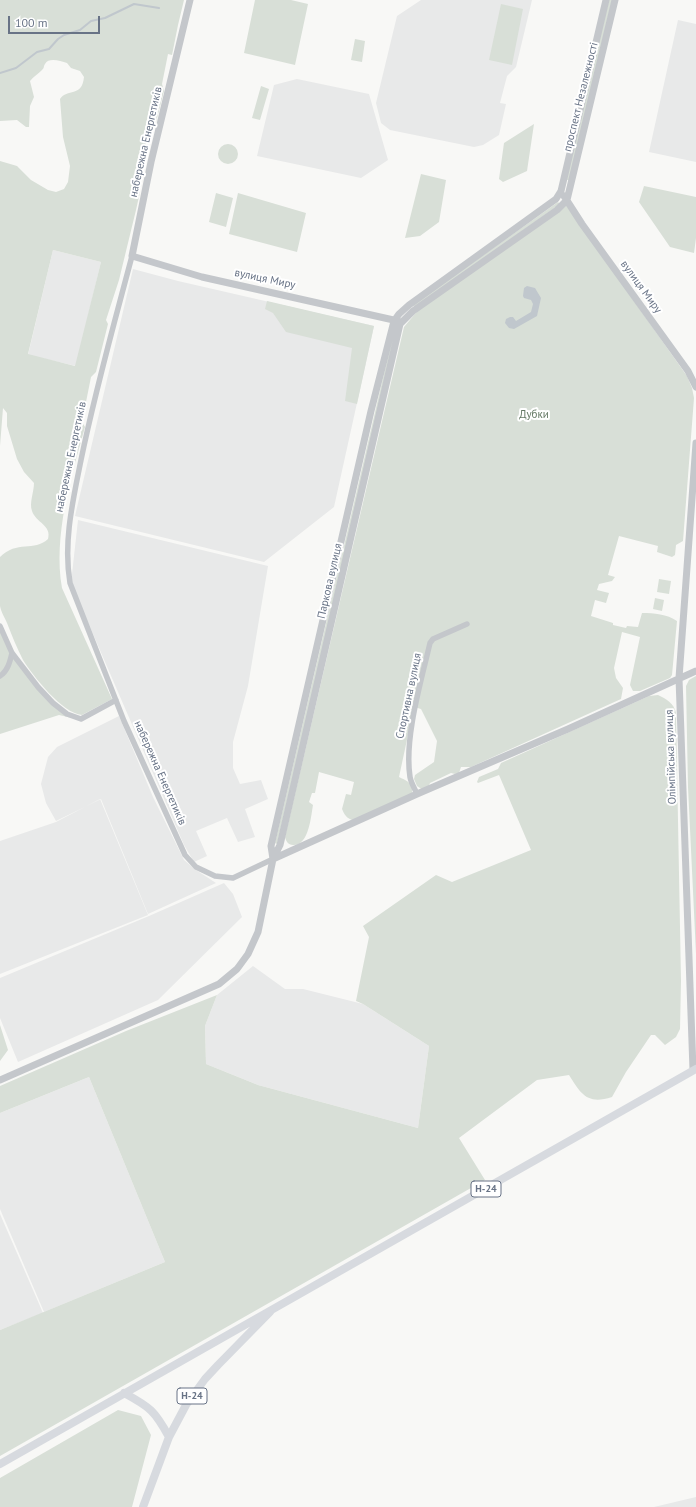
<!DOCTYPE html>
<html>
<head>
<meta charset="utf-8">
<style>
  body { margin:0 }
  #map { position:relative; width:696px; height:1507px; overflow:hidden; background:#f8f8f6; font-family:"PT Sans",sans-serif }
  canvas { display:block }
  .scale { position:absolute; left:8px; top:16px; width:92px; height:18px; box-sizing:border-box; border:2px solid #687386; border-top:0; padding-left:5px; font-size:12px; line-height:14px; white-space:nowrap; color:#687386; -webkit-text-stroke:3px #fff; paint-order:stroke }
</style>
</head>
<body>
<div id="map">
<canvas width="696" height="1507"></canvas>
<div class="scale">100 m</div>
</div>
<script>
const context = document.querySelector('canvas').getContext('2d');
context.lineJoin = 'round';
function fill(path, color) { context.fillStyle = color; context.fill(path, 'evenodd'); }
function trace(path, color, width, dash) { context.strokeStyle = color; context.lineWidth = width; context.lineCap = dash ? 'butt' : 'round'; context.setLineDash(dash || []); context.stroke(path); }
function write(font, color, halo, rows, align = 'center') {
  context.font = font + ' "PT Sans",sans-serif'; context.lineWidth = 4; context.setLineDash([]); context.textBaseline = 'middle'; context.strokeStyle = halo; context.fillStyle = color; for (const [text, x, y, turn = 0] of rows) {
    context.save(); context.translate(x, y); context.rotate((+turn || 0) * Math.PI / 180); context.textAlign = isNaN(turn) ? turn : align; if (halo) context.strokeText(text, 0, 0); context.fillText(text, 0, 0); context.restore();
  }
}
fill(new Path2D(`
  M421 0H532L516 67 507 76 500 103 506 104 499 135 483 145 474 147 390 130 381 123 376 103 397 16Z
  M678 20 696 24V162L649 152Z
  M297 79 369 94 388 160 361 178 257 156 274 85Z
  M53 250 101 262 76 366 28 355Z
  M133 269 178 281 374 326 334 507 264 562 75 516Z
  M78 520 268 566 248 686 233 742V768L240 784 261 780 268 799 245 809 255 837 238 842 227 818 196 831 207 856 194 862 184 845 71 583Z
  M119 716 153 797 184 860 196 870 216 883 148 914 101 799 56 821 46 803 41 784 48 757 57 747Z
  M100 799 148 915 0 974V841L56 822Z
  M224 883 233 894 242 917 158 1000 18 1062 0 1018V978L149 916Z
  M253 966 285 989H303L363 1004 429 1046 418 1128 258 1085 206 1064 205 1026 217 995Z
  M89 1077 165 1262 44 1312 0 1209V1113Z
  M0 1214 43 1313 0 1330Z
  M696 1497V1507H654Z`), '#e8e9e9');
fill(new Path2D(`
  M0 0H184L178 25 172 55 168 54 162 84 164 91 155 126 149 129 138 181V187L140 192 136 210 119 280 106 320 108 324 96 372 91 377 82 422 85 427C71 477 53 536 62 588L112 699 82 715C62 713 34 677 23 660 17 648 12 636 7 623 5 618 1 612 0 606 0 594 0 571 0 557 17 540 34 552 48 539 52 525 36 523 32 511 29 503 34 492 34 483L24 472 17 459 7 426V413L3 408 0 446V161L17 166 31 180 48 190 56 192 64 189 68 182 70 166 63 137 60 99C67 88 82 98 84 77L80 71 71 68 67 63C60 61 49 57 45 64 43 67 45 67 42 70 38 74 34 76 30 81L34 97 30 106 29 127H26L17 120 0 121ZM53 250 101 262 75 366 28 354Z
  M255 0H291L308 4 295 65 244 53Z
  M609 0H612L569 180H566Z
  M501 4 523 9 512 65 489 60Z
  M355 39 365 41 362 62 351 60Z
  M261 86 269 89 260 120 252 118Z
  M534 124 527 171 503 182 499 179 504 143Z
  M218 154a10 10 0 1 1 20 0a10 10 0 1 1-20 0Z
  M421 174 446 180 439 222 420 236 405 238Z
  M644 186 696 197V238L694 253 670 247 639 202Z
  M216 193 233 198 226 227 209 222Z
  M238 193 306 213 297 252 229 234Z
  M558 202 560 204 415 307 413 305Z
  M566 205 687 376 692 388 694 398 683 541 676 545 675 555 672 557 657 552 658 546 619 536 608 575 615 577 612 581 599 584 597 590 609 593 606 603 595 600 591 616 613 623V625L626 628 627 626 638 627 642 613C654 613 667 614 677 621L672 675 670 678 640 691H633L630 685 640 637 622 632 614 668 616 678 623 688 621 699 471 767H461L459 773 455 774 451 773 430 783 428 788 423 790 417 786 414 779 415 775 434 762 437 741 421 709 414 707 399 777C407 781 414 783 412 794L353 820C347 819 344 814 342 809L346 794 351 795 354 782 319 772 315 793H312L309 802 313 805C311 816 309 846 293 845 288 845 286 841 285 837L404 327 420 308Z
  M267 301 374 326 357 404 345 401 352 348 286 332 273 313 265 309Z
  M392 339 395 340 277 844 275 843Z
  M659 579 671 581 669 594 657 592Z
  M655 598 664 600 662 611 653 609Z
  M0 624 7 642 41 691 72 718 59 715 0 734Z
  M696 676V954L688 787 686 686 689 680Z
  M658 695C666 699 674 703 676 713L681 981 680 1029 676 1037 665 1045 655 1035H651L626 1072 612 1097C587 1105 581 1094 569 1075L537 1080 459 1138 485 1180 0 1456V1330L165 1262 89 1077 0 1113V1086L126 1031 217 995 205 1026 206 1064 258 1085 418 1128 429 1046 363 1004 356 1001 369 937 363 926 436 875 452 882 531 850 499 775 478 783 477 782 479 777 498 769 501 763 649 696Z
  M0 1025 8 1050 0 1061Z
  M118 1410 141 1416 151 1435 132 1507H0V1478Z`), '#d8dfd7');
fill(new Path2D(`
  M527 286 535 288 541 298 537 316 514 329 509 328 505 323 506 319 510 317H513L516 321 531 312 533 304 531 300 524 298 523 296 524 288Z`), '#c0c7cd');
trace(new Path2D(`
  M0 73 16 68 37 52 49 49 58 39 64 35 80 30 91 21 105 18 134 4 159 8`), '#c0c7cd', 2);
trace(new Path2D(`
  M132 256C114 324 95 391 81 460 73 500 63 542 70 583L124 721 185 855 196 867 215 876 233 878 273 859
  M0 626 12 653 38 687 53 703 67 714 81 719 116 700
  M0 676C8 671 10 661 12 653
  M417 794C415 789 411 783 410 777 404 738 421 682 430 643L433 639 467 624`), '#c4c7cb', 5.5);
trace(new Path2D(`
  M190 0 151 162 132 256 202 277 398 321
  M564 196 582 224 688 371 696 387
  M273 859 271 846 371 411 394 321 399 314 409 305 556 199 561 191 606 0
  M273 859 417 794 568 729 696 671
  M693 1070 679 678 696 443
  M0 1080 219 984 237 969 248 954 258 932 273 859 280 845 400 324 413 311 557 210 567 200 615 0`), '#c4c7cb', 7);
trace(new Path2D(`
  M124 1393C150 1407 155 1411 169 1437
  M0 1464 696 1069
  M143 1507 169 1437 186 1405 205 1379 218 1365 270 1312`), '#d7dadf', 8);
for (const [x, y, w] of [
  [486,1189,30],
  [192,1396,30]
]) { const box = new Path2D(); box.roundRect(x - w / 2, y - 8, w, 16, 3); context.fillStyle = '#fff'; context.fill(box); trace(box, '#687386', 1); }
write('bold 10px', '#687386', null, [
  ["Н-24",486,1189],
  ["Н-24",192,1396]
]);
write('11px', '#687386', '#fff', [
  ["проспект Незалежності",581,97,-76],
  ["набережна Енергетиків",146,142,-77],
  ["вулиця Миру",265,279,12],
  ["вулиця Миру",641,287,54],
  ["набережна Енергетиків",71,457,-78],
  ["Паркова вулиця",330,581,-77],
  ["Спортивна вулиця",409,696,-78],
  ["Олімпійська вулиця",671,757,-92],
  ["набережна Енергетиків",160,773,66]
]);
write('11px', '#637863', '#fff', [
  ["Дубки",534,415]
]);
</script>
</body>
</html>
